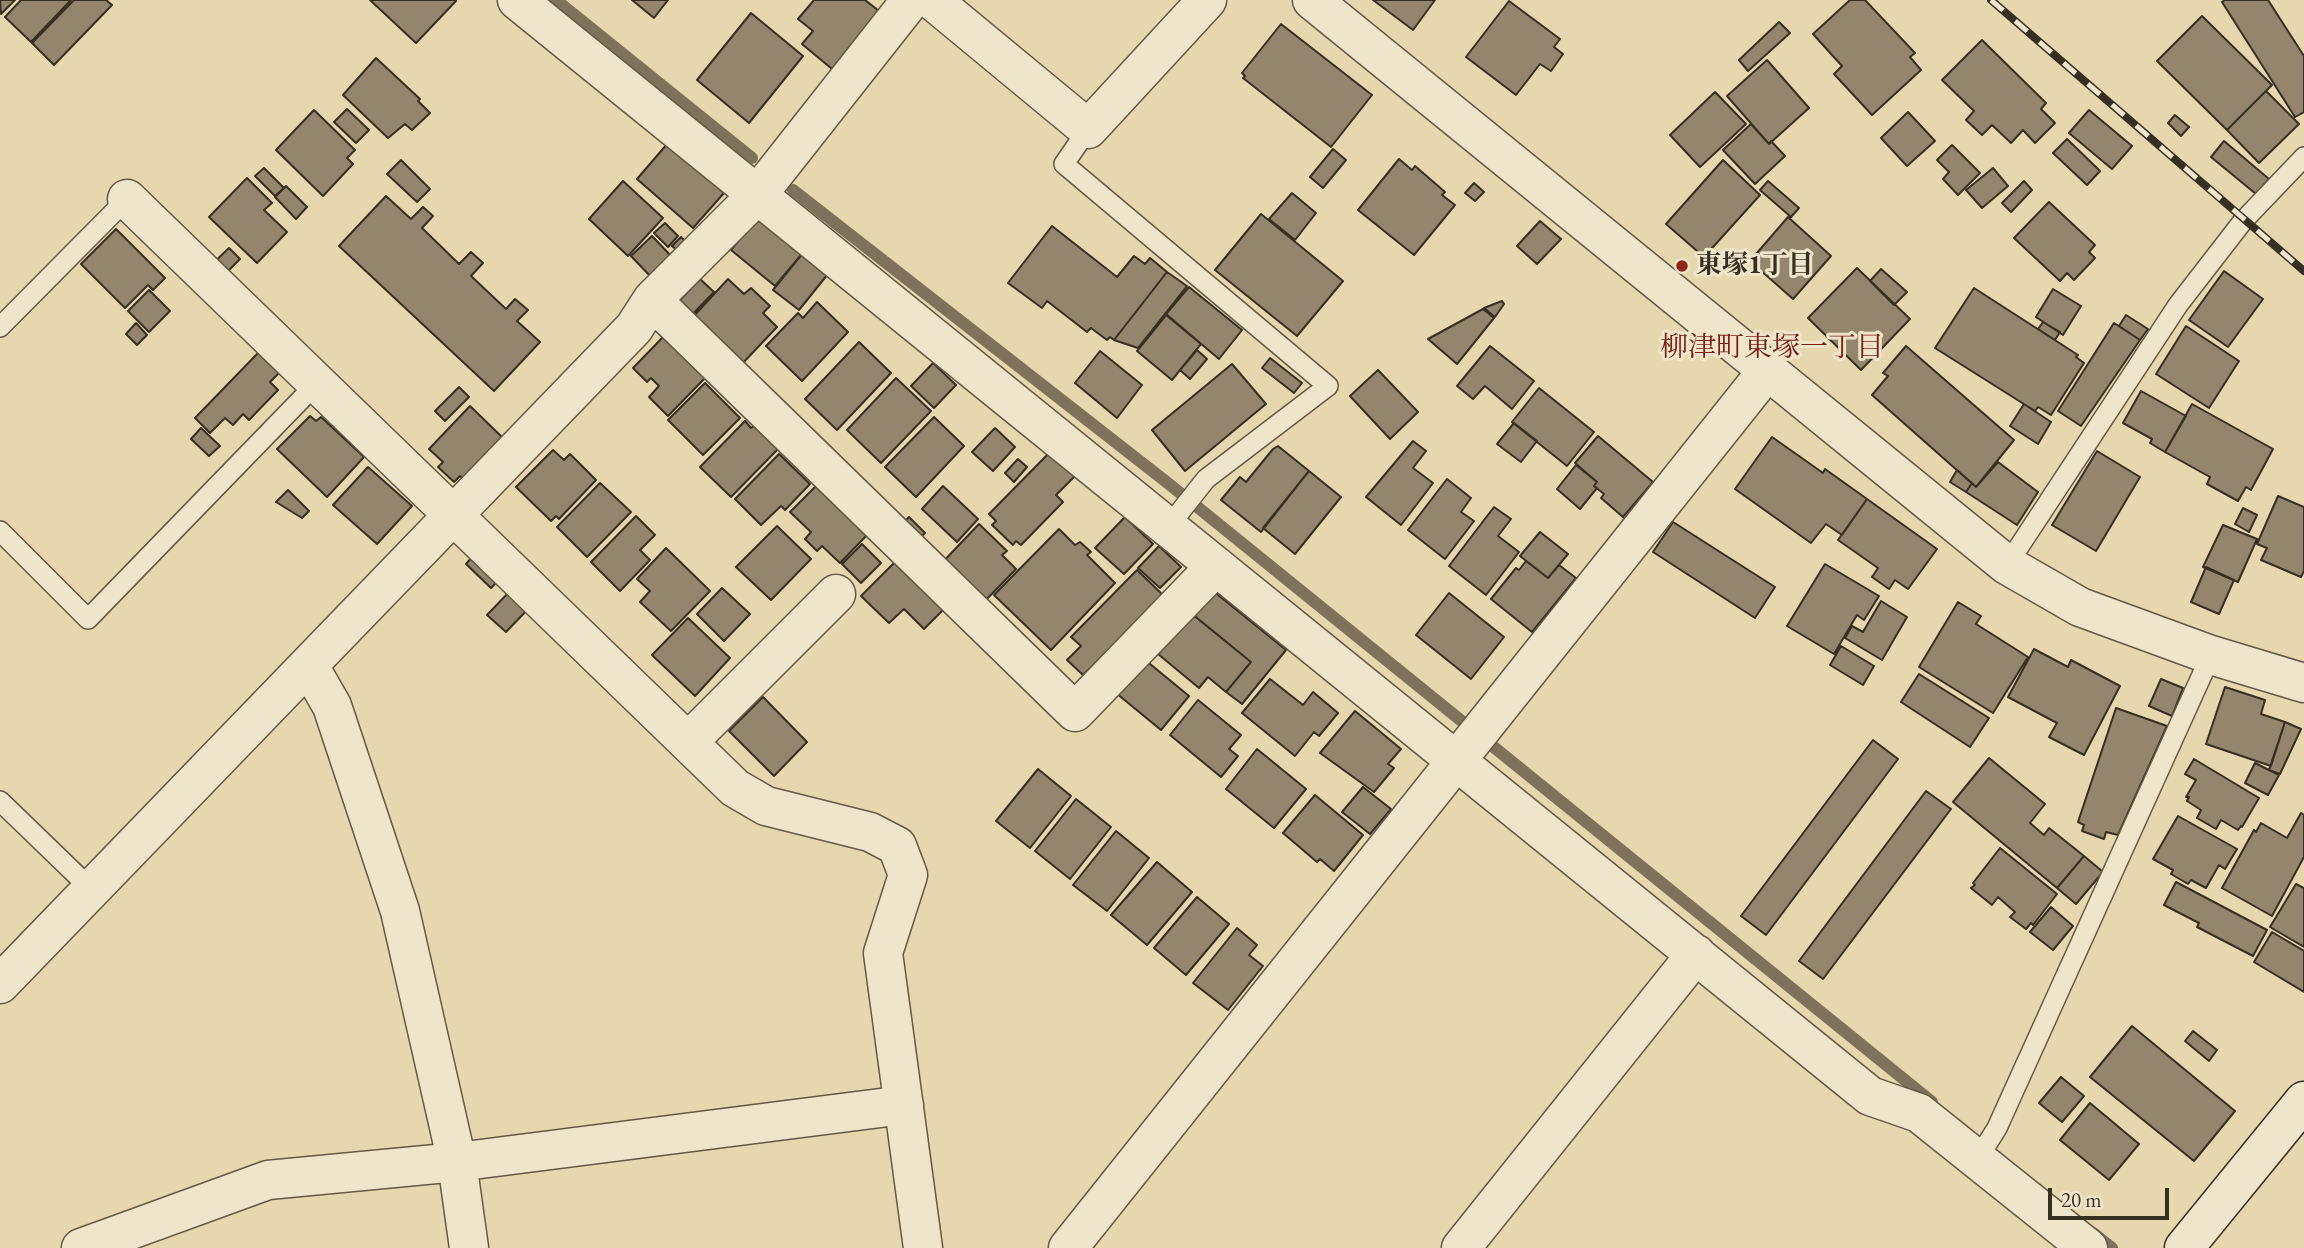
<!DOCTYPE html>
<html>
<head>
<meta charset="utf-8">
<style>
  body { margin:0 }
  #map { position:relative; width:2304px; height:1248px; overflow:hidden; background:#e7d7af; font-family:"EB Garamond",serif }
  canvas { display:block }
  .scale { position:absolute; left:2048px; top:1188px; width:121px; height:32px; box-sizing:border-box; border:4px solid #382f23; border-top:0; padding-left:9px; font-size:21px; line-height:24px; white-space:nowrap; color:#382f23; -webkit-text-stroke:5px #efe5cb; paint-order:stroke }
</style>
</head>
<body>
<div id="map">
<canvas width="2304" height="1248"></canvas>
<div class="scale">20 m</div>
</div>
<script>
const context = document.querySelector('canvas').getContext('2d');
context.lineJoin = 'round';
function trace(path, color, width, dash) { context.strokeStyle = color; context.lineWidth = width; context.lineCap = dash ? 'butt' : 'round'; context.setLineDash(dash || []); context.stroke(path); }
function fill(path, color) { context.fillStyle = color; context.fill(path, 'evenodd'); }
function write(font, color, halo, rows, align = 'center') {
  context.font = font + ' "EB Garamond","Noto Serif JP",serif'; context.lineWidth = 6; context.setLineDash([]); context.textBaseline = 'middle'; context.strokeStyle = halo; context.fillStyle = color; for (const [text, x, y, turn = 0] of rows) {
    context.save(); context.translate(x, y); context.rotate((+turn || 0) * Math.PI / 180); context.textAlign = isNaN(turn) ? turn : align; if (halo) context.strokeText(text, 0, 0); context.fillText(text, 0, 0); context.restore();
  }
}
trace(new Path2D(`
  M556 0 752 158
  M793 190 1169 484 1932 1102
  M2093 1233 2112 1248`), '#7e725a', 12);
const building = new Path2D(`
  M0 0H15L1 14Z
  M21 0H71L31 42 5 17Z
  M74 0H106L112 5 54 65 32 43Z
  M370 0H456V1L416 43Z
  M632 0H668L654 18Z
  M814 0H865L879 11 832 69 802 44 813 31 798 19Z
  M1373 0H1435L1413 30Z
  M1850 0H1865L1915 53 1910 57 1921 70 1872 115 1834 74 1842 66 1813 34Z
  M2225 0H2268L2304 56V112L2295 117 2222 2Z
  M1509 1 1560 39 1554 47 1563 54 1551 71 1540 64 1516 95 1466 57Z
  M751 13 803 56 749 123 697 80Z
  M2202 16 2272 85 2227 130 2157 61Z
  M1779 22 1790 33 1748 71 1739 60Z
  M1281 24 1372 95 1331 147 1243 78 1245 76 1242 73Z
  M1982 40 2046 103 2041 109 2055 123 2035 143 2023 130 2011 143 1992 125 1982 135 1966 120 1974 111 1942 80Z
  M376 58 420 99 418 101 430 113 412 130 405 124 388 138 343 95Z
  M1767 60 1809 108 1769 144 1727 96Z
  M2266 91 2299 124 2259 163 2227 130Z
  M1715 92 1746 124 1700 167 1670 135Z
  M347 109 369 130 356 143 334 122Z
  M314 110 355 150 347 158 353 164 323 196 276 150Z
  M2089 110 2132 146 2112 169 2069 133Z
  M1908 112 1935 141 1907 166 1881 138Z
  M2175 115 2189 127 2181 136 2168 123Z
  M1751 124 1769 144 1771 141 1785 156 1755 184 1723 150Z
  M2067 139 2100 171 2087 185 2053 153Z
  M2224 141 2269 179 2256 194 2211 157Z
  M668 143 724 193 693 228 637 179Z
  M1952 145 1980 173 1958 195 1943 179 1949 172 1937 160Z
  M1333 149 1346 160 1323 188 1310 177Z
  M1399 159 1412 170 1415 166 1445 192 1442 195 1455 205 1414 255 1358 210Z
  M401 160 430 189 417 202 387 174Z
  M1723 160 1760 195 1704 257 1666 224Z
  M264 168 284 188 275 196 255 176Z
  M1993 168 2008 186 1982 208 1966 190Z
  M247 178 272 203 264 210 287 232 257 263 209 217Z
  M623 181 663 218 628 256 589 219Z
  M1768 181 1799 208 1791 217 1760 190Z
  M2024 181 2032 190 2011 212 2002 203Z
  M1474 183 1484 192 1475 201 1465 193Z
  M286 186 307 207 296 219 275 197Z
  M1292 193 1316 213 1295 240 1269 219Z
  M386 196 411 219 423 207 433 216 422 228 459 264 471 252 483 263 471 276 506 309 515 299 528 310 517 321 540 342 494 391 339 246Z
  M2049 202 2095 245 2089 252 2095 258 2074 280 2067 273 2060 281 2014 238Z
  M761 213 806 249 775 286 731 250Z
  M1261 214 1343 281 1297 336 1215 270Z
  M1788 217 1831 256 1793 299 1750 261Z
  M1540 221 1561 239 1537 264 1517 246Z
  M665 223 678 236 668 247 654 233Z
  M1052 226 1117 277 1134 256 1145 264 1150 258 1167 272 1114 340 1110 337 1107 340 1091 328 1087 332 1047 301 1042 308 1008 283Z
  M116 229 165 278 153 290 148 285 125 308 81 264Z
  M652 236 673 258 652 278 631 256Z
  M681 237 688 244 679 252 672 246Z
  M229 248 240 259 219 280 208 268Z
  M806 249 832 269 799 310 773 290Z
  M1857 268 1910 319 1861 370 1808 318Z
  M1881 269 1907 292 1894 305 1870 281Z
  M2224 271 2263 299 2228 347 2189 320Z
  M1167 272 1187 286 1138 348 1114 340Z
  M700 279 714 292 689 318 675 305Z
  M728 279 744 294 751 288 770 306 763 313 777 327 741 365 692 318Z
  M1189 287 1242 330 1219 359 1166 314Z
  M1974 288 2078 355 2076 357 2084 363 2051 415 2038 407 2035 411 1935 348Z
  M2053 289 2081 306 2063 335 2036 317Z
  M149 290 170 311 149 332 128 311Z
  M1502 301 1504 304 1495 317 1484 308Z
  M817 302 848 332 802 381 766 346 798 313 803 318Z
  M1483 309 1494 318 1457 364 1428 339Z
  M1166 315 1201 344 1172 380 1137 351Z
  M2126 315 2148 329 2140 340 2119 326Z
  M2043 322 2060 332 2055 340 2038 329Z
  M136 323 147 335 137 345 126 334Z
  M2114 323 2140 340 2081 426 2058 411Z
  M2186 326 2239 361 2209 408 2156 374Z
  M663 337 705 378 668 416 649 397 659 386 651 378 647 382 633 368Z
  M859 342 891 373 837 430 805 399Z
  M1490 346 1534 381 1512 409 1485 386 1473 399 1457 386Z
  M1906 346 2014 440 1976 487 1872 395 1888 376 1883 373Z
  M1197 350 1207 359 1190 379 1180 370Z
  M1100 351 1142 385 1117 418 1075 383Z
  M258 353 279 373 270 382 278 390 249 420 243 414 233 425 225 418 210 433 195 418Z
  M1270 358 1302 383 1294 393 1262 368Z
  M933 363 956 385 934 408 911 386Z
  M1232 364 1266 404 1185 471 1152 430Z
  M1378 370 1418 412 1390 439 1350 396Z
  M896 378 931 411 881 463 847 430Z
  M705 383 740 418 703 455 668 420Z
  M459 387 469 397 445 421 435 411Z
  M1539 388 1594 432 1567 466 1512 422Z
  M2141 391 2186 416 2165 452 2150 443 2152 439 2123 423Z
  M2024 404 2051 422 2038 444 2010 426Z
  M2192 404 2273 449 2251 490 2246 487 2238 501 2207 484 2210 477 2165 452Z
  M470 406 503 438 463 479 460 476 454 482 438 467 443 462 429 449Z
  M310 416 316 421 321 417 364 457 327 497 277 449Z
  M934 417 964 446 916 497 885 467Z
  M745 421 751 428 754 426 778 449 731 497 700 467Z
  M1514 423 1537 441 1521 462 1497 444Z
  M201 428 220 446 209 456 191 439Z
  M995 428 1015 447 993 471 972 452Z
  M1598 436 1653 482 1623 517 1601 498 1604 494 1594 486 1597 482 1575 463Z
  M1772 437 1823 473 1825 469 1867 499 1842 535 1826 524 1811 543 1735 489Z
  M1413 441 1426 451 1413 468 1433 483 1401 525 1366 497Z
  M1278 446 1309 471 1261 532 1221 500 1240 477 1246 482 1273 449Z
  M553 450 564 460 570 454 596 480 559 519 556 516 551 521 516 487Z
  M1052 450 1076 475 1056 495 1063 502 1021 545 1016 541 1013 545 992 525 996 521 989 514Z
  M2097 451 2140 477 2096 551 2052 525Z
  M779 454 810 484 785 510 781 506 761 525 735 499Z
  M1018 459 1027 467 1014 482 1005 473Z
  M1998 462 2038 492 2017 525 1966 492 1972 483 1976 487Z
  M1576 465 1597 482 1594 486 1597 488 1580 509 1557 489Z
  M368 467 412 506 377 544 333 505Z
  M1957 470 1972 483 1966 492 1950 482Z
  M1309 471 1341 497 1295 554 1263 528Z
  M1447 479 1471 498 1461 512 1474 521 1445 559 1408 530Z
  M600 483 631 512 587 557 557 527Z
  M817 485 868 534 840 563 822 546 817 551 805 539 811 532 790 512Z
  M943 486 978 519 957 542 922 509Z
  M288 490 309 511 302 518 276 502Z
  M2278 496 2304 507V571L2301 577 2261 560 2267 548 2257 544Z
  M1867 499 1937 549 1908 589 1895 580 1889 589 1872 577 1878 568 1838 540Z
  M1494 507 1511 519 1498 536 1519 552 1486 595 1449 566Z
  M2243 508 2257 515 2249 532 2235 524Z
  M636 516 655 535 640 550 650 560 620 591 591 562Z
  M909 517 925 533 912 546 896 531Z
  M1125 517 1153 544 1124 574 1095 548Z
  M1673 522 1775 587 1755 618 1653 552Z
  M979 524 1007 551 1002 555 1016 569 979 607 938 567Z
  M2223 525 2257 539 2238 582 2203 567Z
  M777 526 811 559 771 600 736 567Z
  M1059 529 1075 545 1080 542 1091 552 1087 555 1115 583 1051 650 994 595Z
  M1540 532 1568 554 1548 578 1520 556Z
  M862 544 881 563 861 583 842 564Z
  M1159 546 1181 567 1160 588 1138 568Z
  M666 548 710 591 671 631 640 602 650 591 637 579Z
  M474 555 500 579 491 588 466 564Z
  M1526 561 1548 578 1559 565 1576 578 1532 632 1491 599 1516 568 1519 570Z
  M895 562 943 610 924 629 904 609 889 623 861 596Z
  M1825 564 1879 596 1864 620 1857 615 1834 654 1787 626Z
  M2206 567 2234 580 2219 614 2191 602Z
  M1137 570 1165 597 1083 675 1067 660 1081 646 1071 637Z
  M1207 586 1286 650 1242 704 1226 692 1251 662 1187 610Z
  M722 588 750 614 724 641 697 614Z
  M510 591 529 608 506 632 487 615Z
  M1449 593 1504 637 1471 679 1416 635Z
  M1881 601 1907 617 1882 660 1845 638 1852 626 1863 632Z
  M1958 602 1981 616 1976 624 2028 657 1993 713 1919 667Z
  M1191 613 1251 662 1226 692 1208 677 1199 688 1158 654Z
  M688 618 730 658 695 696 652 655Z
  M1841 646 1874 666 1863 685 1830 665Z
  M2034 649 2068 667 2071 660 2120 686 2084 755 2049 737 2057 723 2008 697Z
  M1144 659 1189 696 1161 730 1116 693Z
  M1919 674 1989 718 1970 747 1901 702Z
  M1270 679 1303 705 1313 692 1338 713 1319 736 1314 732 1295 756 1242 713Z
  M2161 679 2183 688 2172 716 2149 706Z
  M2225 687 2265 700 2261 714 2285 722 2271 766 2206 744Z
  M763 697 807 742 774 776 729 731Z
  M1198 700 1241 735 1229 749 1238 756 1221 777 1170 735Z
  M2116 708 2167 726 2118 835 2106 832 2104 839 2082 831 2084 825 2078 822Z
  M1355 711 1401 749 1388 764 1394 768 1374 792 1320 753Z
  M2285 722 2301 729 2280 774 2269 770Z
  M1873 740 1898 759 1766 935 1741 916Z
  M1257 749 1306 789 1274 828 1226 789Z
  M1989 758 2045 804 2030 823 2044 835 2049 828 2084 856 2057 888 1953 802Z
  M2194 759 2259 798 2242 827 2241 826 2238 830 2221 820 2216 829 2197 818 2201 810 2187 801 2189 797H2186L2196 780 2185 774Z
  M2255 763 2279 775 2268 795 2245 783Z
  M1038 769 1071 796 1030 848 996 821Z
  M1363 787 1391 809 1370 834 1342 812Z
  M1926 791 1951 809 1823 979 1799 961Z
  M1315 795 1363 835 1334 871 1320 859 1317 862 1283 833Z
  M1076 799 1111 827 1070 879 1035 851Z
  M2301 813 2304 815V857L2272 916 2222 888 2254 830 2256 832 2261 823 2287 838Z
  M2178 816 2237 849 2225 869 2219 865 2206 888 2191 880 2188 884 2171 874 2173 870 2153 859Z
  M1116 831 1149 858 1107 911 1073 885Z
  M2000 848 2057 894 2033 925 2031 923 2026 929 2010 917 2015 912 1998 897 1992 905 1971 888 1975 885 1973 883Z
  M2084 856 2103 872 2076 904 2057 888Z
  M1157 862 1192 892 1147 945 1111 915Z
  M2176 882 2267 930 2253 956 2197 927 2199 923 2164 905Z
  M2296 884 2304 888V947L2270 927Z
  M1197 897 1229 924 1186 975 1154 948Z
  M2051 907 2073 926 2053 950 2030 932Z
  M1237 928 1257 945 1249 955 1263 966 1228 1010 1193 983Z
  M2272 932 2304 951V992L2254 962Z
  M2132 1026 2235 1111 2194 1161 2090 1077Z
  M2193 1031 2217 1050 2209 1061 2185 1041Z
  M2061 1077 2084 1096 2062 1122 2039 1103Z
  M2090 1103 2139 1144 2109 1180 2060 1140Z`);
fill(building, '#93866c');
trace(building, '#382f23', 2);
const service = new Path2D(`
  M1088 129 1064 164 1328 386 1206 479 1168 527
  M0 327 127 199
  M0 531 88 619 318 382
  M2007 565 2178 305 2243 221 2304 157
  M0 801 91 889
  M1977 1160 1997 1128 2211 655`);
const minor = new Path2D(`
  M517 0C969 365 1420 730 1870 1096L1919 1113 2088 1248
  M932 0 1088 129 1207 0
  M127 199 735 788 766 806 870 832 897 846 908 875 883 953 923 1248
  M652 300 1075 712 1216 566
  M309 666 332 706 400 911 457 1162 469 1248
  M688 742 836 594
  M0 984 634 328 652 300 758 194 911 0
  M81 1248 268 1180 457 1162 904 1105
  M1068 1248 1767 371
  M1461 1248 1696 954`);
const tertiary = new Path2D(`
  M1312 0 2007 565 2080 607 2211 655 2304 683`);
const secondary = new Path2D(`
  M2184 1248 2304 1101`);
trace(service, '#645946', 22);
trace(minor, '#645946', 41);
trace(tertiary, '#645946', 41);
trace(secondary, '#382f23', 41);
trace(service, '#efe5cb', 19);
trace(minor, '#efe5cb', 38);
trace(tertiary, '#efe5cb', 38);
trace(secondary, '#efe5cb', 38);
const rail = new Path2D(`
  M1991 0 2304 271`);
trace(rail, '#382f23', 8);
trace(rail, '#efe5cb', 5, [16]);
for (const [x, y, r, color] of [
  [1682,266,7,"#8f2418"]
]) { const dot = new Path2D(); dot.arc(x, y, r, 0, 2 * Math.PI); context.fillStyle = color; context.fill(dot); trace(dot, '#efe5cb', 2.5); }
write('bold 26px', '#382f23', '#efe5cb', [
  ["東塚1丁目",1696,266]
], 'left');
write('28px', '#7a1f14', '#efe5cb', [
  ["柳津町東塚一丁目",1772,348]
]);
</script>
</body>
</html>
